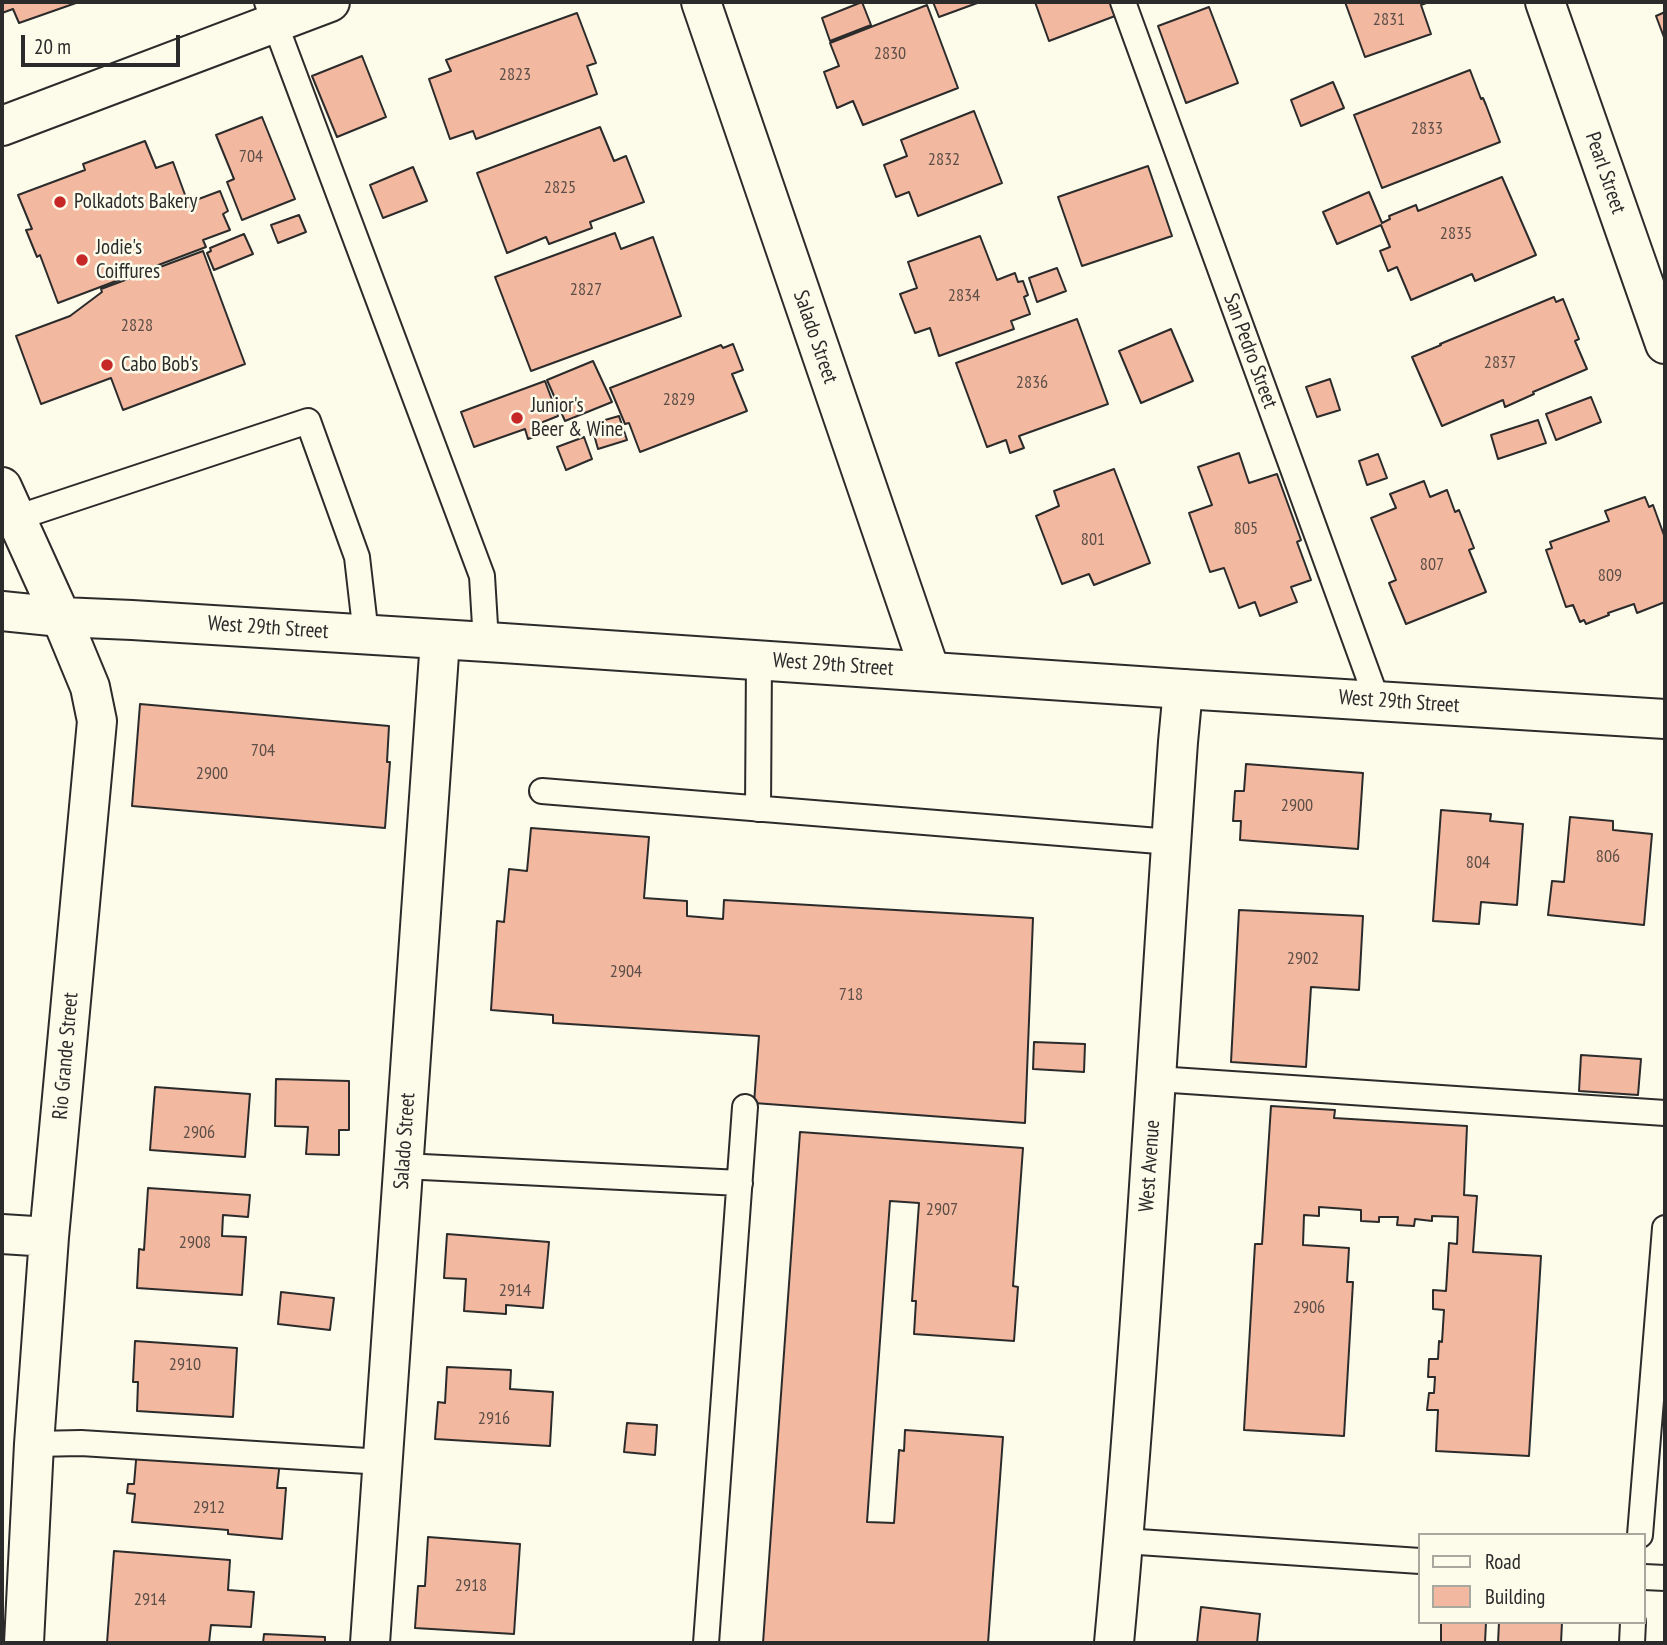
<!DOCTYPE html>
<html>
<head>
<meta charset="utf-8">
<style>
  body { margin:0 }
  #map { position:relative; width:1667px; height:1645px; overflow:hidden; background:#fdfbea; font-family:"PT Sans Narrow",sans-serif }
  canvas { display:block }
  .frame { position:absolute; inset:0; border:4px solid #2b2b2b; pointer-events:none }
  .legend { position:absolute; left:1418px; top:1533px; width:228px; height:91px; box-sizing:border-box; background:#fdfbea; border:2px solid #a9a89e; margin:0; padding:9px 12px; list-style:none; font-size:21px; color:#2b2b2b }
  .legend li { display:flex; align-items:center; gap:14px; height:35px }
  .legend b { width:35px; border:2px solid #a9a89e }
  .scale { position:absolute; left:21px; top:35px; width:159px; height:32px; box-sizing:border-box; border:4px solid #2b2b2b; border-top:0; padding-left:9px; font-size:21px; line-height:24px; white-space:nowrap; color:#2b2b2b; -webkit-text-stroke:5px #fdfbea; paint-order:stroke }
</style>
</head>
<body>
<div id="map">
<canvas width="1667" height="1645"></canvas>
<div class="frame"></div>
<ul class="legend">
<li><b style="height:9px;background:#fdfbea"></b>Road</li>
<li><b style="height:19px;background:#f2b8a0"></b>Building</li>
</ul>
<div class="scale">20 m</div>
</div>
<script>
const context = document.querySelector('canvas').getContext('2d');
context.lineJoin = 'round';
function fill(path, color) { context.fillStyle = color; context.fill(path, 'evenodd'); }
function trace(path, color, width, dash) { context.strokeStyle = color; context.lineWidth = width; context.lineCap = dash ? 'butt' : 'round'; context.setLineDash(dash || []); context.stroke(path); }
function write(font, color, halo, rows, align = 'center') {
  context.font = font + ' "PT Sans Narrow",sans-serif'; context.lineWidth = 5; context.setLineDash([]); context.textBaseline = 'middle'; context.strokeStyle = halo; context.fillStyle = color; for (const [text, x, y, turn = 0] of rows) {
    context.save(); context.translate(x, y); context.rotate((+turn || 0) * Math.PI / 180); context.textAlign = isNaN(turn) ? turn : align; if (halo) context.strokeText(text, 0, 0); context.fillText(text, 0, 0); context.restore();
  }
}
const building = new Path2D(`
  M2 2H75L76 3 19 23 13 9 2 13Z
  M862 2 871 25 830 41 822 18Z
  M933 2H980L939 17Z
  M1035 2H1110L1115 16 1049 41Z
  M1345 2H1429L1421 5 1431 34 1365 57Z
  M927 5 958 88 863 125 853 101 837 108 824 72 839 66 830 43Z
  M1209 7 1238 83 1186 103 1158 26Z
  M1665 12V40L1656 16Z
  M577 13 596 63 587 66 597 94 476 139 473 131 450 139 429 79 451 71 446 60Z
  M362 56 386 117 337 137 312 76Z
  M1470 70 1481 99 1483 98 1486 105 1500 142 1382 188 1354 115Z
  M1333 82 1344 108 1301 126 1291 100Z
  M974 111 1002 183 918 216 909 192 896 197 884 165 907 156 901 140Z
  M262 117 295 199 242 220 227 182 234 179 216 135Z
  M600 127 614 161 626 156 644 202 590 222 592 228 549 244 546 237 507 253 477 173Z
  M145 141 156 168 173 162 188 203 220 191 228 211 223 214 230 230 203 240 206 247 58 303 40 255 37 257 26 230 32 229 18 195 85 170 83 164Z
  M1148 166 1172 236 1082 266 1058 197Z
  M413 167 427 201 383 218 370 185Z
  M1502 177 1536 255 1475 281 1472 274 1411 300 1397 267 1388 271 1380 251 1390 247 1381 225 1337 244 1323 212 1369 192 1382 223 1390 219 1389 216 1416 205 1418 211Z
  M299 215 306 232 278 243 271 225Z
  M615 233 621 249 653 237 681 316 531 371 495 277Z
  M244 234 253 254 214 270 207 253 211 251 210 248Z
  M980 236 997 280 1015 273 1018 282 1023 281 1028 295 1024 297 1030 314 1011 321 1014 329 939 356 930 328 915 333 900 294 917 288 908 262Z
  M203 251 245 364 123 410 111 378 41 404 16 336 70 316 102 292 101 289Z
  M1057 268 1066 291 1037 302 1029 278Z
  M1554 297 1556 302 1563 299 1579 339 1575 341 1587 369 1533 392 1534 394 1505 407 1503 400 1442 426 1412 357 1441 345 1440 344Z
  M1077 319 1108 404 1019 436 1024 448 1010 453 1006 440 987 447 956 363Z
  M1171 329 1193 381 1141 403 1119 351Z
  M733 344 743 370 732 374 747 411 640 452 629 423 625 424 610 388 721 345 723 348Z
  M593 361 612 402 565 421 547 380Z
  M1330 379 1340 410 1317 417 1306 387Z
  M545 381 558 416 543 422 547 432 528 439 525 429 474 447 461 412Z
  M1591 397 1601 422 1556 440 1546 414Z
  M619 416 627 440 598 449 591 424Z
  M1538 420 1546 443 1498 459 1491 435Z
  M584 437 592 459 566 470 557 447Z
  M1239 453 1249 483 1277 474 1301 540 1297 542 1311 580 1291 587 1297 602 1260 616 1255 602 1239 608 1224 568 1210 572 1189 513 1212 505 1198 467Z
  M1378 454 1387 478 1367 485 1359 461Z
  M1114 469 1150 563 1094 585 1089 574 1062 584 1036 516 1059 506 1054 491Z
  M1424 481 1430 497 1447 490 1455 512 1459 510 1474 548 1469 550 1486 592 1406 624 1389 583 1396 580 1371 518 1396 508 1390 494Z
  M1645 497 1649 507 1653 505 1665 538V602L1637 613 1634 604 1608 613 1609 615 1586 624 1584 620 1580 622 1573 605 1566 607 1546 550 1552 548 1550 542 1609 521 1605 511Z
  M140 704 389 726 387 762H390L385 828 132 806Z
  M1246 764 1363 773 1358 849 1240 840 1241 821H1233L1235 791H1244Z
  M1441 810 1491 814 1490 821 1523 824 1517 905 1481 902 1479 924 1433 921Z
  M1570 817 1613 821V830L1652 834 1644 925 1548 915 1552 881 1564 882Z
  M531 828 649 837 644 898 687 901V916L723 919 724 900 1033 918 1025 1123 754 1103 759 1036 553 1023V1015L491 1010 497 921 504 922 509 869 527 871Z
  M1239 910 1363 916 1359 990 1311 987 1306 1067 1231 1062Z
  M1034 1042 1085 1044 1084 1072 1033 1069Z
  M1581 1055 1641 1059 1638 1095 1579 1091Z
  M276 1079 349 1081V1130H339V1155L306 1154 308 1127 275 1126Z
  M155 1087 250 1094 245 1157 150 1150Z
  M1271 1106 1335 1110 1334 1118 1467 1126 1464 1195 1477 1196 1473 1252 1541 1256 1529 1456 1436 1451 1438 1410H1427L1429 1393H1434L1435 1377H1428L1429 1359H1438L1439 1341 1442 1342 1444 1310 1433 1309V1290L1446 1291 1449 1243 1457 1244 1458 1217 1432 1216V1221L1415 1219 1414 1226 1397 1225 1398 1217H1379V1222L1361 1221V1210L1319 1207V1216L1304 1215 1303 1245 1349 1248 1347 1282H1353L1344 1436 1244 1430 1255 1244H1262Z
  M800 1132 1023 1148 1013 1286 1018 1287 1014 1341 914 1334 916 1301H912L919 1203 890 1201 867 1522 894 1523 899 1450 904 1451 905 1430 1003 1437 988 1643H763Z
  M148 1188 250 1195 248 1217 223 1215 222 1236 246 1237 242 1295 137 1288 139 1249 144 1250Z
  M447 1234 549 1242 543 1308 506 1305V1314L464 1311 466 1279 444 1278Z
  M281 1292 334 1298 330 1330 278 1324Z
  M135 1341 237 1348 233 1417 137 1411 138 1382H133Z
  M447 1367 511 1370 510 1389 553 1392 550 1446 435 1439 438 1402 445 1403Z
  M627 1423 657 1425 655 1455 624 1452Z
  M137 1449 280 1461 277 1488H286L282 1539 228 1534V1530L132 1522 135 1494 127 1493 128 1484H134Z
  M428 1537 520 1544 514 1634 415 1628 418 1586H425Z
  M114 1551 230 1560 228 1590 254 1592 251 1627 211 1625 209 1643H107Z
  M1201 1607 1260 1614 1257 1643H1197Z
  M1441 1622H1486L1485 1643H1441Z
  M1499 1622H1562L1561 1643H1498Z
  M264 1634 325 1637V1643H263Z`);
fill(building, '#f2b8a0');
trace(building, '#2b2b2b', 2);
const service = new Path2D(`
  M267 2 482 576 486 642
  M1123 2 1377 700
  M16 518 308 421 357 557 366 635
  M542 791 1171 842
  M758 809 759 660
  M1157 1079 1665 1113
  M403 1166 740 1183
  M34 1444 81 1443 383 1462
  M1640 1535 1665 1228
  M1124 1541 1420 1561
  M1644 1577 1665 1578
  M706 1643 745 1107
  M1632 1643 1633 1622`);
const minor = new Path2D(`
  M701 2 930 671
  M1545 2 1665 344
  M2 126 330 2
  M2 1234 49 1237
  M24 1643 34 1444 49 1237 97 721 90 687 61 617
  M370 1643 440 640
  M1114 1643C1142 1343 1157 1043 1178 742L1183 689`);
const tertiary = new Path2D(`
  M2 487 61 617
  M2 611 61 617 132 620 503 643 1183 689 1665 719`);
trace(service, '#2b2b2b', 28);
trace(minor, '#2b2b2b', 42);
trace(tertiary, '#2b2b2b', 42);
trace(service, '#fdfbea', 24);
trace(minor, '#fdfbea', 38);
trace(tertiary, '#fdfbea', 38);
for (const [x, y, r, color] of [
  [60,202,7,"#c62828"],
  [82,260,7,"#c62828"],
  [107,365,7,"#c62828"],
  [517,418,7,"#c62828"]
]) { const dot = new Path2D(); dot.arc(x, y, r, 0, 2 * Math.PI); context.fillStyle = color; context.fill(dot); trace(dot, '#fdfbea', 2.5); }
write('18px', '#5d4e48', null, [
  ["2831",1389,20],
  ["2830",890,54],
  ["2823",515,75],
  ["2833",1427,129],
  ["704",251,157],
  ["2832",944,160],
  ["2825",560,188],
  ["2835",1456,234],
  ["2827",586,290],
  ["2834",964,296],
  ["2828",137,326],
  ["2837",1500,363],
  ["2836",1032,383],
  ["2829",679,400],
  ["805",1246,529],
  ["801",1093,540],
  ["807",1432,565],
  ["809",1610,576],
  ["704",263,751],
  ["2900",212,774],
  ["2900",1297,806],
  ["806",1608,857],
  ["804",1478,863],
  ["2902",1303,959],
  ["2904",626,972],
  ["718",851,995],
  ["2906",199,1133],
  ["2907",942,1210],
  ["2908",195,1243],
  ["2914",515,1291],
  ["2906",1309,1308],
  ["2910",185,1365],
  ["2916",494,1419],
  ["2912",209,1508],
  ["2918",471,1586],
  ["2914",150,1600]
]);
write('21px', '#2b2b2b', '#fdfbea', [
  ["Pearl Street",1605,173,71],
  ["Salado Street",815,337,71],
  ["San Pedro Street",1250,351,70],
  ["West 29th Street",268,628,4],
  ["West 29th Street",833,665,4],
  ["West 29th Street",1399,702,4],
  ["Rio Grande Street",66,1056,-85],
  ["Salado Street",405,1141,-86],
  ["West Avenue",1150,1166,-86]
]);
write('21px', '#2b2b2b', '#fdfbea', [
  ["Polkadots Bakery",74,202],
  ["Jodie's",96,248],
  ["Coiffures",96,272],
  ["Cabo Bob's",121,365],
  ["Junior's",531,406],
  ["Beer & Wine",531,430]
], 'left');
</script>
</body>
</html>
